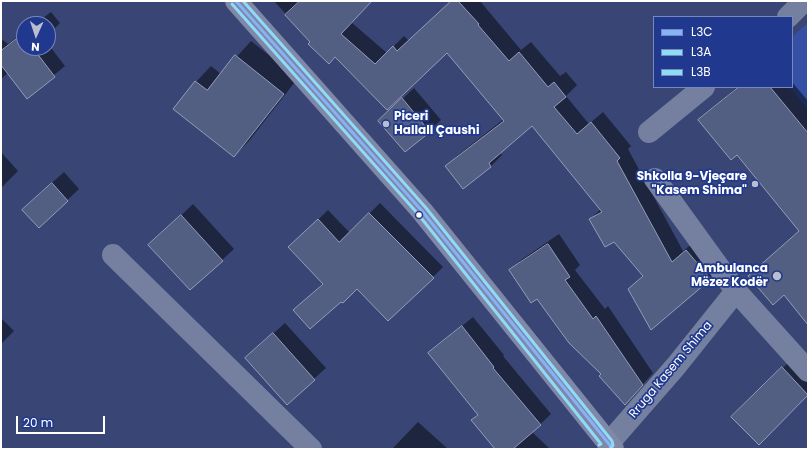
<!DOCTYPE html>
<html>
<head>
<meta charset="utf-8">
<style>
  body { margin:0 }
  #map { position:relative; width:809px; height:450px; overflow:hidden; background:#394675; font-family:Poppins,sans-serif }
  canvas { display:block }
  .frame { position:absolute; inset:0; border:2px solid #fff; pointer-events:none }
  .legend { position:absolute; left:653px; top:16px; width:140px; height:72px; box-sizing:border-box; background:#20398e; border:1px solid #7988bb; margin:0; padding:5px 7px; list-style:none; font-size:12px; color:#fff }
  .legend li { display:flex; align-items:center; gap:8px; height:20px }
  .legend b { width:20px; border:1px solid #7988bb }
  .north { position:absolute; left:16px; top:16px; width:40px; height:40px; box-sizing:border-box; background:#20398e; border:1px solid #7988bb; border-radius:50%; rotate:183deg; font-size:11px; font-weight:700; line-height:16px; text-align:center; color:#fff }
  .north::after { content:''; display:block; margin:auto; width:14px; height:18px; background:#babecf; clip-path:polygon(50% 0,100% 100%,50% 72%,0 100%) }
  .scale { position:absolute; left:16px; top:416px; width:89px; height:18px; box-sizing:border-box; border:2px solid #fff; border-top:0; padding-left:5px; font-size:12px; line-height:14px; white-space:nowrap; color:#fff; -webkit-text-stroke:3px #20398e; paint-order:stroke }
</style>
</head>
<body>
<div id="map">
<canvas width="809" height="450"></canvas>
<div class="frame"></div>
<ul class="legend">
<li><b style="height:5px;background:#86b2f9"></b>L3C</li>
<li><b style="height:5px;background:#8edbf8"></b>L3A</li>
<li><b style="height:5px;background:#8edbf8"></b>L3B</li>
</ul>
<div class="north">N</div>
<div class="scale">20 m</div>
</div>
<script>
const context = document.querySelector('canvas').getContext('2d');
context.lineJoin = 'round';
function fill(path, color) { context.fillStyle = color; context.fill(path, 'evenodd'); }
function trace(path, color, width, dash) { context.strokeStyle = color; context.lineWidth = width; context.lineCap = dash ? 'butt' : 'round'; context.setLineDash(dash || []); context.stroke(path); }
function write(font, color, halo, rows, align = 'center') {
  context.font = font + ' Poppins,sans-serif'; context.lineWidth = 3.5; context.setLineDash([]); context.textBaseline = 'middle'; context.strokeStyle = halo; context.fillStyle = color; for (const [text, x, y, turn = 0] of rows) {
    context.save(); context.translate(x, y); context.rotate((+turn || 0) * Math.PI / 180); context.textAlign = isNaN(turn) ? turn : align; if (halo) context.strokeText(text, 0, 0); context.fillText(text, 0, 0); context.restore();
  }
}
fill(new Path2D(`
  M808 23V110L789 87H792V37Z`), '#3550a4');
fill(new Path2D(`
  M274 1H371L351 22 387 53 404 36 409 41 452 1H480L521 50 531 42 560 76 566 72 577 85 566 96 589 124 603 112 631 146 628 149 683 251 698 239 722 267 652 328 630 289 643 275 614 241 590 219 601 209 532 125 500 152 502 155 491 166 463 188 446 166 458 155 504 119 447 52 387 108 336 56 311 42Z
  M51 12 60 23 48 35V24H35Z
  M24 32V48H48V44L65 66 27 97 8 73 1 79V42L3 40 8 44Z
  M251 41 298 78 249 141 234 156 174 109 196 82 211 66 221 74Z
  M792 82 808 101V323L784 294 749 276 800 230 737 153 699 120 737 87H792Z
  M414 88 441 120 429 131 391 110Z
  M1 152 18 171 1 188Z
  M64 172 79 189 39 227 35 198Z
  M380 203 443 267 433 277 357 288 341 301 294 310 323 283 300 237 328 210 350 233Z
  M193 204 234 249 222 260 150 245Z
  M559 234 580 265 575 270 605 309 608 306 653 373 636 392 511 271 521 260Z
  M473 317 504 355 503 356 551 414 532 432 550 449H496L472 420 478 414 429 353Z
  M1 318 14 331 1 344Z
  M285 323 326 368 287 403 246 358Z
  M794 357 808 371V394L759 443 733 417Z
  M418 422 448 449H392Z`), '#0007');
const building = new Path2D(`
  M300 1H372L341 34 375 64 393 46 397 51 451 1H458L479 24 478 25 509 61 519 52 548 87 554 82 566 97 554 107 577 134 591 122 620 158 617 161 672 262 686 250 711 279 651 330 628 289 643 276 614 242 605 247 589 219 602 212 532 126 489 163 491 167 463 189 445 166 504 121 447 53 387 110 335 57 329 64 308 44 310 42 285 15Z
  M23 34 24 48H33L55 77 27 99 1 65V51Z
  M235 55 284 94 234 157 173 109 195 81 207 90Z
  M739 87H770L808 133V325L784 295 773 305 748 276 799 231 737 155 731 160 698 120Z
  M402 98 430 132 405 152 378 121Z
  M52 183 68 201 39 228 22 210Z
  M369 213 434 278 388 321 357 289 343 303 341 302 310 329 293 310 323 284 288 247 318 219 339 242Z
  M181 215 223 261 190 290 148 245Z
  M548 244 570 277 565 280 593 319 596 316 643 385 625 405 599 376 601 374 569 343 537 299 531 303 509 270Z
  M462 326 494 367 493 368 541 425 513 449H495L471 420 478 415 428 353Z
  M273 333 315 380 287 405 245 358Z
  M782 367 808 395 759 445 731 417Z`);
fill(building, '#535e83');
trace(building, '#959cb7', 1);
trace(new Path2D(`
  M788 17 804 1
  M649 132 704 87
  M655 179 736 291 808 371
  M113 255 311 449
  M608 444 676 366 736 291`), '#7580a0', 22);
trace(new Path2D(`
  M236 1 422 211 613 449`), '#8088a7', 22);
trace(new Path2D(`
  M236 1 422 211 613 449`), '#86b2f9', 3);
trace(new Path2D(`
  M232 4 418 214 601 444 599 445`), '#8edbf8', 3);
trace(new Path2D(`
  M243 1 426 208 612 441 613 445 610 449`), '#8edbf8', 3);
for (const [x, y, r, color] of [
  [386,124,4,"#babecf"],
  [755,184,4,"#babecf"],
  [419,215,3.5,"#fff"],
  [777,276,5,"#babecf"]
]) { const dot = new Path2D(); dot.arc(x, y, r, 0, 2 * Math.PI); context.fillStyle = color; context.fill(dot); trace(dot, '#20398e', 1.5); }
write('bold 12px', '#fff', '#20398e', [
  ["Piceri",394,117,"left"],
  ["Hallall Çaushi",394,131,"left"],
  ["Shkolla 9-Vjeçare",747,177],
  ["\"Kasem Shima\"",747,191],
  ["Ambulanca",768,269],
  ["Mëzez Kodër",768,283]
], 'right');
write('12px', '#fff', '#20398e', [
  ["Rruga Kasem Shima",671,370,-50]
]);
</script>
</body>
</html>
